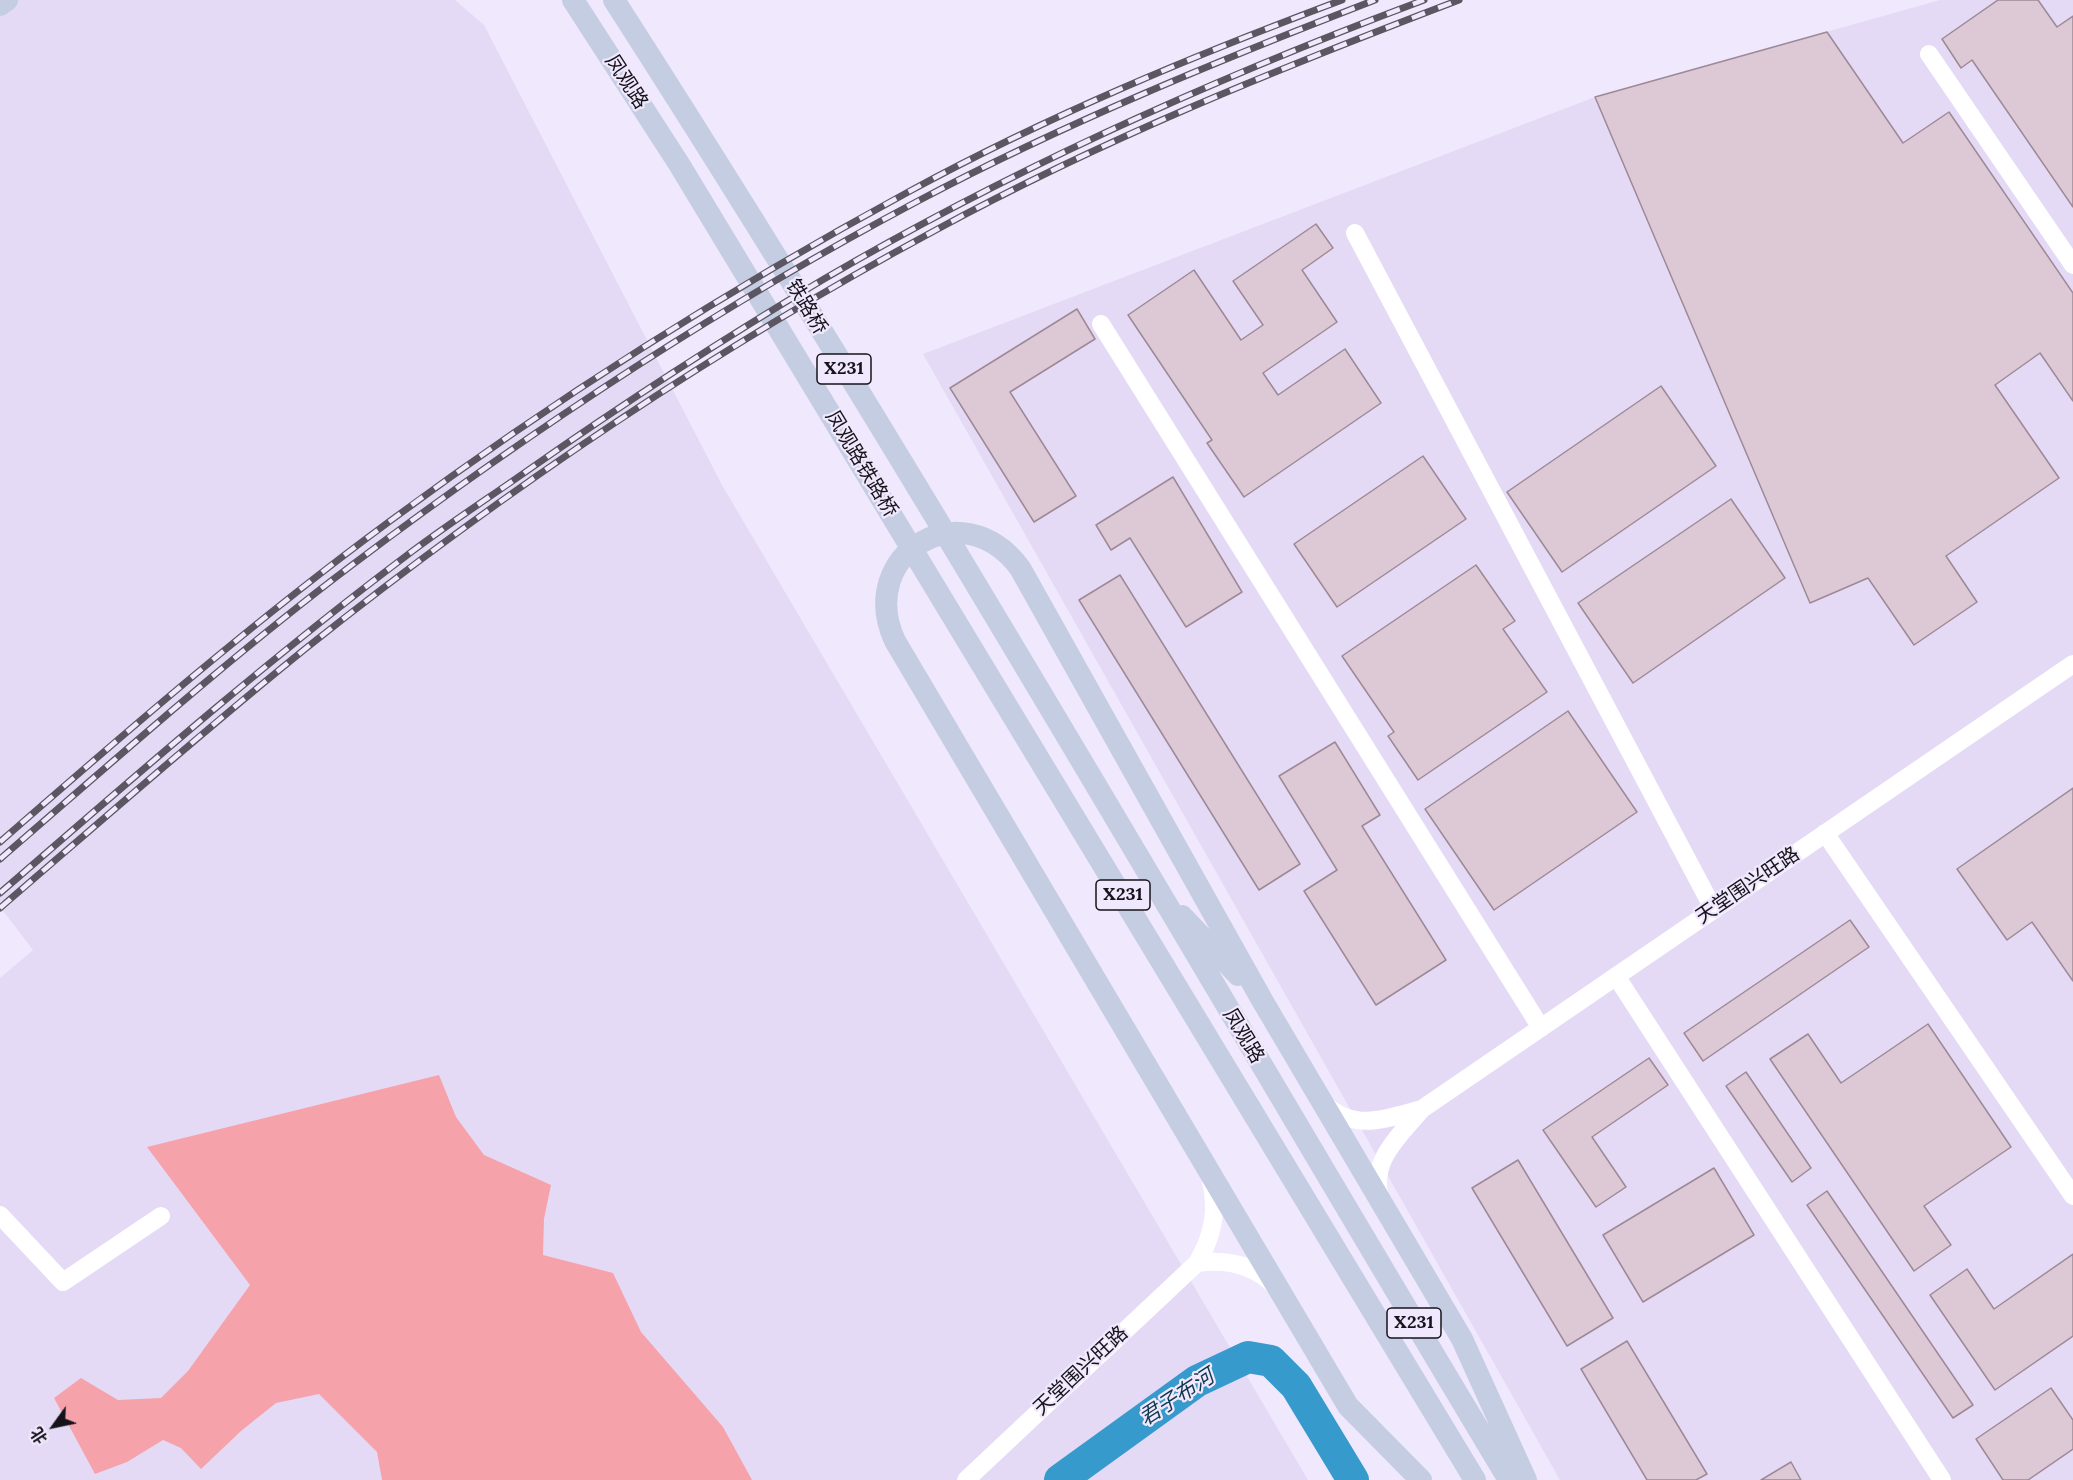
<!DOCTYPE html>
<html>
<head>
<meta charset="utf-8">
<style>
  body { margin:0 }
  #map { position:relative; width:2073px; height:1480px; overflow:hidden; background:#f0e8fd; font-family:Lora,"Noto Sans SC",serif }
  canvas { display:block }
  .north { position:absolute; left:24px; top:1396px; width:60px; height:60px; -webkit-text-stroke:4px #f0e8fd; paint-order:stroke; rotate:237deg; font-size:16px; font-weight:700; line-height:24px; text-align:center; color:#16131a }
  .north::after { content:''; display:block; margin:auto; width:21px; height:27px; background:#16131a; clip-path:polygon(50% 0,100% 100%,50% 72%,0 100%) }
</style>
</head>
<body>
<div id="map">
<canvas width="2073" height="1480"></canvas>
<div class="north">北</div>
</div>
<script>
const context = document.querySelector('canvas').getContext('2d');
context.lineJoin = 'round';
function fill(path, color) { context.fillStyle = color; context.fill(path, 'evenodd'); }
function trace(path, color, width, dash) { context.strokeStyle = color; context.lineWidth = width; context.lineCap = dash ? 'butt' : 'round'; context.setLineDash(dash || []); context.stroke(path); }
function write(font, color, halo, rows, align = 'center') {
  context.font = font + ' Lora,"Noto Sans SC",serif'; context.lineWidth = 4.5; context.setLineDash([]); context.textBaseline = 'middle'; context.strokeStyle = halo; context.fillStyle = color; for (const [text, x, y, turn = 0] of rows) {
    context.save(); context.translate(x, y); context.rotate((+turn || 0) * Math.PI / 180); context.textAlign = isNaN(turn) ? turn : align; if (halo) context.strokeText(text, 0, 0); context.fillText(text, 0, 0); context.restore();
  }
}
fill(new Path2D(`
  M0 0H455L484 25 722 485 1308 1480H0V978L33 950 0 907Z
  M1940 0H2073V1480H1560L923 354 1595 97Z`), '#e5daf6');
fill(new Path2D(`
  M439 1075 456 1117 484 1155 551 1185 544 1219 543 1255 613 1273 641 1332 723 1427 752 1480H382L377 1452 319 1394 276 1403 241 1431 201 1469 181 1448 163 1440 127 1462 95 1474 54 1398 81 1378 118 1400 161 1398 188 1371 250 1285 147 1147Z`), '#f6a2ab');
trace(new Path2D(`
  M1060 1480 1197 1381 1248 1357 1271 1361 1296 1386 1353 1480`), '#379acc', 32);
const building = new Path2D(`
  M1998 0H2038L2057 27 2073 16V207L1972 60 1961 68 1942 39Z
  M1827 32 1903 143 1949 112 2073 293V401L2040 353 1995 385 2059 478 1946 556 1977 602 1914 645 1868 578 1810 603 1595 97Z
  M1316 224 1333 248 1302 270 1337 322 1263 373 1278 395 1345 349 1381 403 1244 497 1207 443 1212 440 1128 315 1194 270 1241 340 1263 325 1233 281Z
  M1077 309 1095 339 1010 392 1076 496 1034 522 950 388Z
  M1661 386 1716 466 1562 572 1507 492Z
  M1423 456 1466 519 1337 607 1294 544Z
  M1173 477 1242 592 1186 627 1130 538 1111 550 1096 525Z
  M1731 499 1785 578 1633 683 1578 603Z
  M1476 565 1515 621 1503 629 1547 692 1418 780 1388 736 1394 732 1342 656Z
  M1120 575 1300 864 1259 890 1079 600Z
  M1568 711 1637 812 1494 910 1425 809Z
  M1335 742 1380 815 1362 826 1446 960 1376 1005 1304 891 1337 870 1279 776Z
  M2073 788V981L2032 922 2007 940 1957 869Z
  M1850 920 1869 947 1703 1061 1684 1033Z
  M1928 1024 2011 1147 1924 1206 1951 1245 1914 1271 1770 1059 1808 1034 1841 1083Z
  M1649 1058 1668 1085 1592 1137 1626 1187 1596 1207 1543 1130Z
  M1746 1072 1811 1168 1792 1182 1726 1086Z
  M1518 1160 1613 1318 1567 1346 1472 1188Z
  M1714 1168 1754 1235 1643 1302 1603 1235Z
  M1827 1191 1973 1405 1953 1418 1807 1205Z
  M2073 1254V1336L1995 1390 1930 1295 1967 1269 1994 1309Z
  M1627 1341 1707 1474 1696 1480H1647L1581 1369Z
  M2051 1388 2073 1420V1449L2028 1480H2003L1976 1439Z
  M1791 1462 1801 1480H1761Z`);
fill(building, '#ddc8d6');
trace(building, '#9d8996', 1.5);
trace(new Path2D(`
  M1929 54 2073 265
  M1355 233 1714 910
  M1101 324 1541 1028
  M1825 833 2073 1196
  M1616 976 1942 1480
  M1326 1105C1355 1132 1389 1118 1422 1109
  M1380 1198C1369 1161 1401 1134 1422 1109L2073 664
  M0 1215 63 1282 161 1216
  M1197 1263C1226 1259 1254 1265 1275 1286
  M966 1480 1197 1263C1213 1236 1218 1211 1211 1181`), '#fff', 18);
trace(new Path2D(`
  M573 0 679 164 1475 1480
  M614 0C926 485 1212 986 1509 1480
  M0 5 7 0
  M1182 916 1238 975
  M1421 1480 1348 1406 895 641C855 554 962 490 1020 568L1262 1000 1462 1339 1526 1480`), '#c5cde3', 22);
const rail = new Path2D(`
  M0 842C127 731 254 621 390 521 555 399 729 289 910 191 1048 116 1195 55 1342 0
  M0 859C116 759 230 657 352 565 531 430 720 306 918 201 1065 123 1220 60 1375 0
  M0 893C133 778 265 662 406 556 444 527 484 501 524 473 621 405 721 340 824 279 1014 168 1218 77 1424 0
  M0 908C101 821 201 733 305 649 502 492 713 350 934 231 1103 139 1280 68 1459 0`);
trace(rail, '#5b5661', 7);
trace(rail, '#f0e8fd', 4.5, [14]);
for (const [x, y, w] of [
  [844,369,54],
  [1123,895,54],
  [1414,1323,54]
]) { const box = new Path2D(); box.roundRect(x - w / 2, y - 15, w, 30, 4.5); context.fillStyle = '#f0e8fd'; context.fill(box); trace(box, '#16131a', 1.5); }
write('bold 18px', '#16131a', null, [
  ["X231",844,369],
  ["X231",1123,895],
  ["X231",1414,1323]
]);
write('20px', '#16131a', '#f0e8fd', [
  ["凤观路",626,82,57],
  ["铁路桥",806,307,59],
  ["凤观路铁路桥",861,464,59],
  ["天堂围兴旺路",1748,886,-34],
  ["凤观路",1243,1036,59],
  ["天堂围兴旺路",1081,1371,-43]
]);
write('italic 21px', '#0d374c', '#f0e8fd', [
  ["君子布河",1177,1398,-33]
]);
</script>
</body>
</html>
